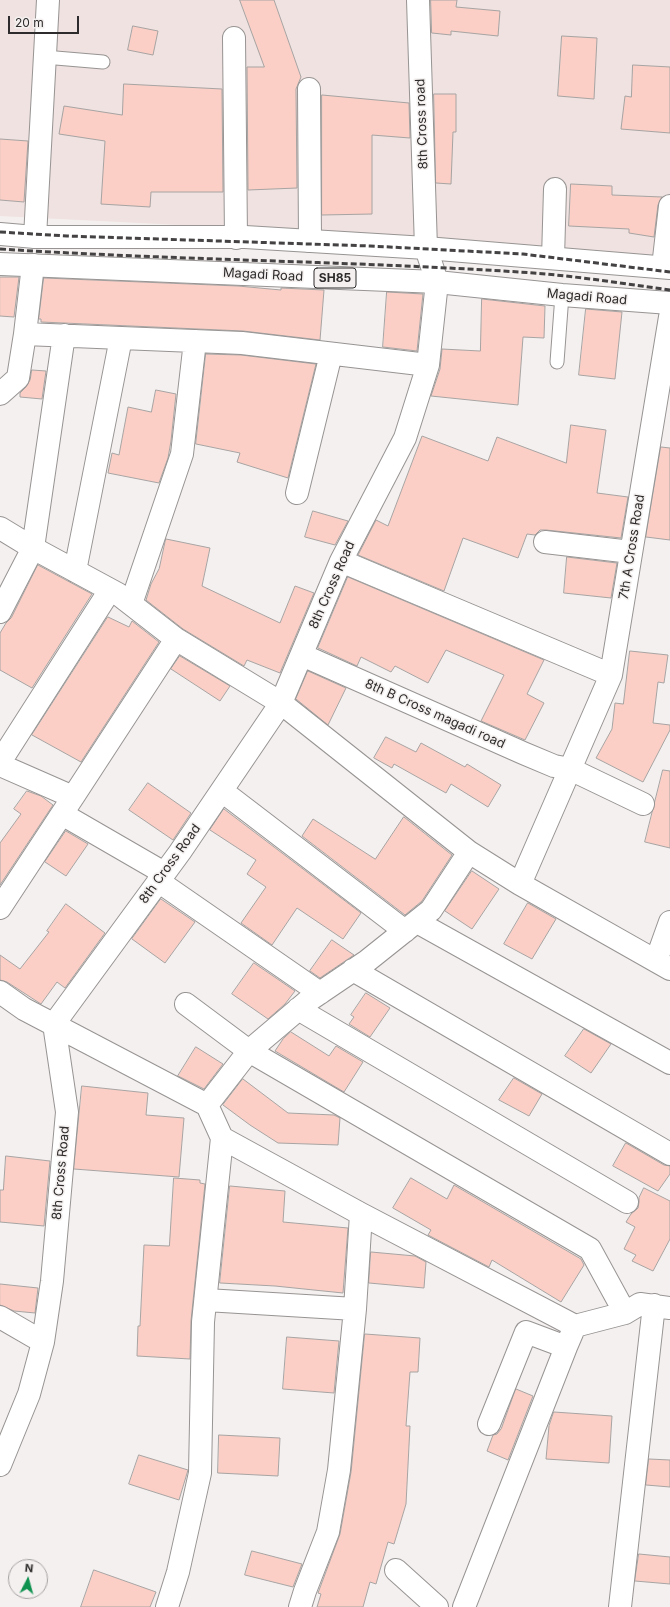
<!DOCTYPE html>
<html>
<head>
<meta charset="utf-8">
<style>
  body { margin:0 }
  #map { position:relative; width:670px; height:1607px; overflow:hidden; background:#f4f0ef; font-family:Inter,sans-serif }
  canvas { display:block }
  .north { position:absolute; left:8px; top:1559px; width:40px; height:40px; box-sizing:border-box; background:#f4f0ef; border:1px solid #a4a1a1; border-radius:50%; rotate:6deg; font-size:11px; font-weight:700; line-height:16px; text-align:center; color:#2d2b2b }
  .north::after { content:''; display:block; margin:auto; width:14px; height:18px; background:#0f9250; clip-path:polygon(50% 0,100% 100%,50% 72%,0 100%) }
  .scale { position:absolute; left:8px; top:16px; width:71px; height:18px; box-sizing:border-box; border:2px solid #2d2b2b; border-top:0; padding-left:5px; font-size:12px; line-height:14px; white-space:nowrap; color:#2d2b2b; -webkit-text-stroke:3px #f4f0ef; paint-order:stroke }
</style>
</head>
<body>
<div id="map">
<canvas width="670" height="1607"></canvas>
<div class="north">N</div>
<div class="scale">20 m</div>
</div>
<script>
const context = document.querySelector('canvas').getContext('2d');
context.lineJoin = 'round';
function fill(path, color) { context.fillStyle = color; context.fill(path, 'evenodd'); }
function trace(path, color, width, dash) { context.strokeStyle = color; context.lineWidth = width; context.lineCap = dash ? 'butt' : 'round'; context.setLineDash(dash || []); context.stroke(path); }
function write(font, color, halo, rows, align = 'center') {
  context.font = font + ' Inter,sans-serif'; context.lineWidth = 3; context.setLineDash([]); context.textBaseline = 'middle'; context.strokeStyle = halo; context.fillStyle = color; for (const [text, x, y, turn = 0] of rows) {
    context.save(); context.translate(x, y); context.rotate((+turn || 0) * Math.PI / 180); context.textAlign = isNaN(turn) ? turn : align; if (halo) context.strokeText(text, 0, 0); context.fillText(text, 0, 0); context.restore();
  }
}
fill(new Path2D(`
  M0 0H670V262L200 226 0 216Z`), '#efe2e0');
const building = new Path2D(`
  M240 0H274L301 77 296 89 297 188 248 190 247 67H264Z
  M431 0H457L456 7 500 11 498 36 451 31V35L432 33Z
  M133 26 158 31 153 55 128 50Z
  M562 36 597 38 594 99 558 96Z
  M633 65 670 67V133L621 129 625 96 631 97Z
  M124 84 222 89 223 192H151L150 207 101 204 105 141 59 134 64 106 122 115Z
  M434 94H456V132H453L451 184 436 183Z
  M322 95 409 103 410 138 372 135V214L322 215Z
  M0 139 28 141 24 202 0 200Z
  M571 184 612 186V195L662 197 658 205 654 237 629 233V229L569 226Z
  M0 277H19L14 317 0 316Z
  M44 278 238 286 281 290V288L324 290 320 340 243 331 41 322V319H39Z
  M387 292 423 294 417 351 383 347Z
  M482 299 545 306 544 338 523 337 518 405 431 396 440 369 442 349 480 351Z
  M586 309 622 312 615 379 579 375Z
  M206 354 241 355 316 364 288 478 237 462 240 453 196 444Z
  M32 370 46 371 42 399 20 397V393L26 387 30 380Z
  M156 390 176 394 171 441 168 458 159 483 108 473 112 453 119 455 128 407 151 412Z
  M571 425 606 430 597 493 628 497 621 538 546 530H540L535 535 527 534 518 558 463 538 444 591 358 555 376 520 388 526 422 436 488 461 497 437 566 463Z
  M661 447 670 448V540L646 537Z
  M313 511 348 521 335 545 305 537Z
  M166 539 210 548 202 586 280 623 295 586 314 593 280 673 247 660 244 666 183 629 146 600 151 584 159 569Z
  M567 557 617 563 611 598 564 593Z
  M38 565 92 594 32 688 0 670V633L6 623 11 618Z
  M348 577 544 660 527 694 544 703 525 740 481 721 504 675 446 650 428 683 395 666 391 672 361 657 357 666 318 648Z
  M108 617 129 627 132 621 159 642 81 762 32 735Z
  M630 651 668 655 664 683 658 682 653 723 670 725V730L643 782 596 758 612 729 615 703 623 704Z
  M180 656 230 686 220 701 171 669Z
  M308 671 346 688 328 725 296 699Z
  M386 737 416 752 421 743 465 767 467 764 501 785 488 807 451 784 446 793 394 764 392 768 374 758Z
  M663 770 670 771V848L645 842Z
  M148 783 191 813 173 840 129 810Z
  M27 791 41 796 53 805 0 885V843L21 814 14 809Z
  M224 809 361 913 343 939 297 908 272 945 241 923 266 887 247 874 256 860 210 830Z
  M404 817 452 855 422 901 405 915 302 836 313 819 375 859Z
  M66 831 88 844 66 876 45 862Z
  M472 871 499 889 472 929 445 911Z
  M161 899 195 922 165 963 132 939Z
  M528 903 556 919 532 959 504 944Z
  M66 904 105 933 65 988 57 982 41 1004 7 982 0 980V955L20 969 49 932 47 931Z
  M332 940 354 955 320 978 310 971Z
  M254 963 295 991 285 1004 268 1019 232 994Z
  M366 993 390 1008 370 1037 349 1024 354 1017 351 1015Z
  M584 1029 611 1044 591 1073 565 1056Z
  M291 1032 329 1056 336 1046 363 1062 344 1092 275 1051 283 1039Z
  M196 1047 223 1064 204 1089 178 1076Z
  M514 1078 542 1094 529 1116 499 1100Z
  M243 1079 288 1113 334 1115 340 1118 338 1145 278 1143 250 1125 223 1105Z
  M82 1086 148 1093 146 1115 184 1118 179 1177 74 1169Z
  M626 1143 664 1165 670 1166V1174L658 1191 613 1166Z
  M6 1156 50 1161 44 1226 0 1222V1190H3Z
  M174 1178 200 1180V1183L205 1184 191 1321 190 1359 137 1356 138 1326H140L144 1245 169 1246Z
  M411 1178 447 1199 454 1185 581 1259 584 1265 561 1302 492 1260 489 1267 428 1235 431 1230 393 1208Z
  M230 1186 285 1191 283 1222 348 1228 343 1293 275 1286 220 1283Z
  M644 1188 670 1201V1239L653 1271 632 1261 636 1255 624 1249 635 1227 626 1222 631 1214 638 1208 639 1202V1198Z
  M371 1252 415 1256 426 1262 424 1288 369 1283Z
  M0 1284 38 1288 35 1313 14 1311 0 1305Z
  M365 1334 420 1338 418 1372H410L406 1426H410L406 1504 394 1544 388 1542 376 1584 370 1582 363 1607H317L321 1594 318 1593 340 1534 351 1472Z
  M287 1337 339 1341 334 1393 283 1389Z
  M516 1389 533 1396 508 1460 487 1451 493 1435 497 1434 501 1429Z
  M554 1412 612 1416 609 1463 546 1459 549 1426Z
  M219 1435 280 1438 278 1476 218 1473Z
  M139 1455 188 1470 179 1500 129 1484Z
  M649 1459 670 1460V1487L646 1485Z
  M252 1551 302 1564 293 1587 245 1575Z
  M639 1554 670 1557V1584L635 1581Z
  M94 1570 156 1592 150 1607H81Z`);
fill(building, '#fbcfc6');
trace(building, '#a7a4a3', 1);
const service = new Path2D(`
  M44 57 103 62
  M557 362 562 295`);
const minor = new Path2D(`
  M234 38 236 238
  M309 89 310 241
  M35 237 48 0
  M553 258 555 189
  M663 267 670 206
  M25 334 242 343 428 365
  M0 394 18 378 25 334 33 265
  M297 493 331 354
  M0 528 33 548 118 594 176 639
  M545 542 631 552
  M341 561 611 675
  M75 571 121 338
  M131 604 182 454 195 341
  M0 612 33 548 64 335
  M302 655 523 753 554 766 570 769 643 804
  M0 762 110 590
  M0 765 73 797 176 639 281 703 469 852 431 910 367 961 308 1001 249 1051 207 1105
  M222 791 405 931
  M62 814 164 873
  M469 852 520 884 670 969
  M158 881 320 993
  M520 884 611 675 670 317
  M0 908 73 797
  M417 922 670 1063
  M656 961 670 922
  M353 970 670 1154
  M0 992 24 1009 207 1105 222 1138 203 1322 200 1473 178 1572 167 1607
  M186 1004 249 1051 590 1249 625 1313
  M298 1009 627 1202
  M222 1138 361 1214 575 1326
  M206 1300 355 1309
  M0 1317 43 1342
  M489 1424 526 1332 566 1347
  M0 1465 29 1394 43 1342 52 1281 67 1112 54 1024 180 852 281 703 341 561 405 438 428 365 437 282 426 248 418 0
  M396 1570 437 1607
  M300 1607 305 1591 328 1532 339 1470 355 1309 361 1214
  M464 1607 566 1347 575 1326 625 1313 640 1304 670 1308
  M620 1607 654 1305`);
const primary = new Path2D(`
  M0 234 35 237H245L426 248 670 268
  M0 264 437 282 562 295 670 303`);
trace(service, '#979493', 15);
trace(minor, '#979493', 24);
trace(primary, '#979493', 24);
trace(service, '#fff', 13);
trace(minor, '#fff', 22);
trace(primary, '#fff', 22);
trace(new Path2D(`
  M0 232 67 236 370 246 523 254 670 272
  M0 249C173 260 346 261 519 272 569 275 620 283 670 290`), '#444242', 3, [6, 3]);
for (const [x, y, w] of [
  [335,278,42]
]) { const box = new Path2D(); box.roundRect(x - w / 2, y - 10, w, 20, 3); context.fillStyle = '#f4f0ef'; context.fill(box); trace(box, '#2d2b2b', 1); }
write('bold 12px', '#2d2b2b', null, [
  ["SH85",335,278]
]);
write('13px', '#2d2b2b', '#f4f0ef', [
  ["8th Cross road",422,124,-92],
  ["Magadi Road",263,275,3],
  ["Magadi Road",587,297,5],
  ["7th A Cross Road",632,547,-81],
  ["8th Cross Road",332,585,-66],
  ["8th B Cross magadi road",435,714,24],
  ["8th Cross Road",170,864,-54],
  ["8th Cross Road",61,1173,-85]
]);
</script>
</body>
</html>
